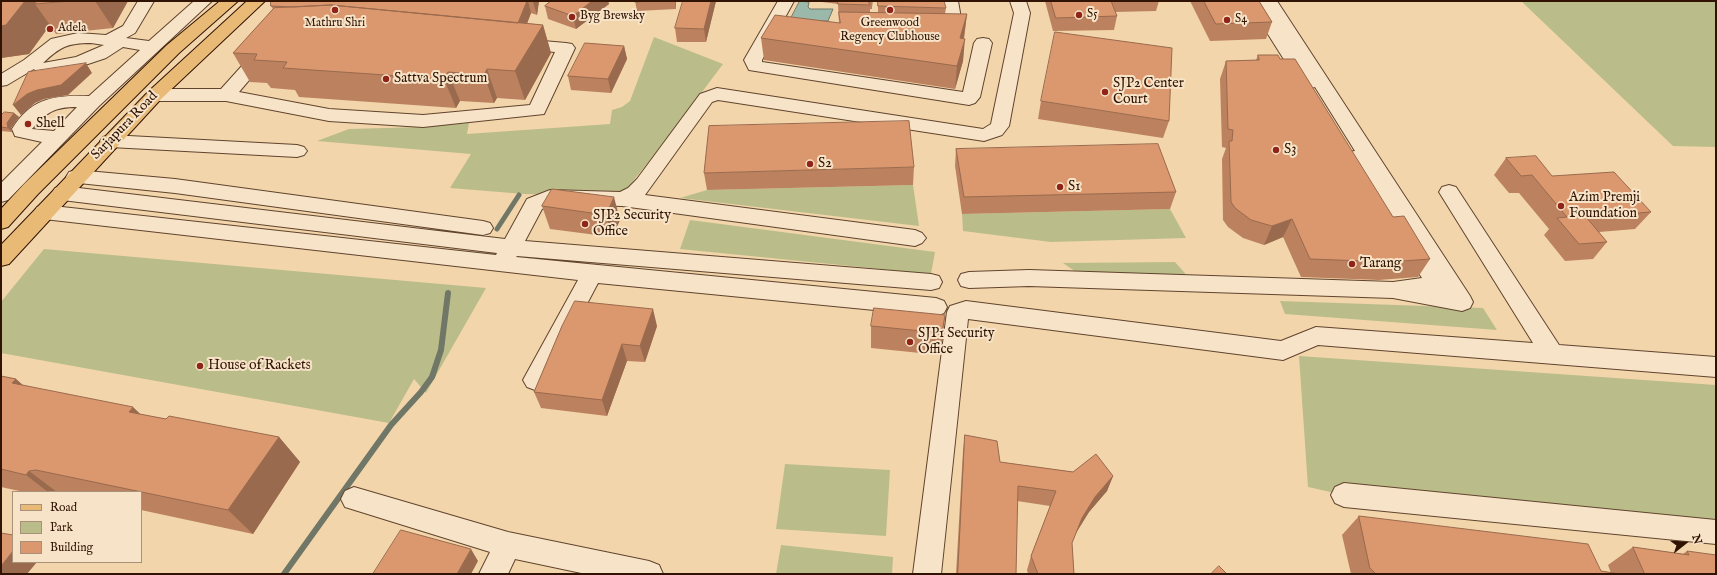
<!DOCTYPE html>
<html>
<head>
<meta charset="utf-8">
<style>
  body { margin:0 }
  #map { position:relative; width:1717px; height:575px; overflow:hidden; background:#f2d5ab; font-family:"IM FELL English",serif }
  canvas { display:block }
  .frame { position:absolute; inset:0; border:2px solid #311303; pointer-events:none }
  .legend { position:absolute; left:12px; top:491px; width:130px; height:72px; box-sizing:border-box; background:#f7e4c8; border:1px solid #a89079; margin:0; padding:5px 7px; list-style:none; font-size:12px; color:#311303 }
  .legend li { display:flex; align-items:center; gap:8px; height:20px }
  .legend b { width:20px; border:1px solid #a89079 }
  .north { position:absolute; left:1665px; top:523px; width:40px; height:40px; -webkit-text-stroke:3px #f7e4c8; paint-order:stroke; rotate:73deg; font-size:11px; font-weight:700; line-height:16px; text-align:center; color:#311303 }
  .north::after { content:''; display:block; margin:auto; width:14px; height:18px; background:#311303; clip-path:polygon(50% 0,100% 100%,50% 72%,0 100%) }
</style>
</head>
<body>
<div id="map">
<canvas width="1717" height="575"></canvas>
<div class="frame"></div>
<ul class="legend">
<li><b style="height:5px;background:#e9ba76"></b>Road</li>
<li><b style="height:11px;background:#babd89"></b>Park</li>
<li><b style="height:11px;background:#db976e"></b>Building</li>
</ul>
<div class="north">N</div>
</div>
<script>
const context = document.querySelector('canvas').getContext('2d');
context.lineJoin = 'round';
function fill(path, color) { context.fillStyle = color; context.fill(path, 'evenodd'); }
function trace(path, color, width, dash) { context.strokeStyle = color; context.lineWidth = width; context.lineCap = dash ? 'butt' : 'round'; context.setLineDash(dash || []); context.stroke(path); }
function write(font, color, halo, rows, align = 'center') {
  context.font = font + ' "IM FELL English",serif'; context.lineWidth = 4; context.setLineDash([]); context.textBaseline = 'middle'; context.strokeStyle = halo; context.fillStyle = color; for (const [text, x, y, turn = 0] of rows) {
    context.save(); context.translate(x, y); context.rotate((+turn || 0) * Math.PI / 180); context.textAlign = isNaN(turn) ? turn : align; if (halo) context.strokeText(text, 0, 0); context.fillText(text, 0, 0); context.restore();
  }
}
fill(new Path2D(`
  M1521 1H1716V147L1673 146Z
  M654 37 723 64 666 140 621 196 524 194 450 188 471 154 317 141 349 129 421 127 469 123 467 134 610 124 612 110 622 107 630 101Z
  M913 185 919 226 680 198 707 190Z
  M1170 209 1186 238 1051 242 963 231 962 214Z
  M690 220 935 252 931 274 680 249Z
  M44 249 486 288 426 393 414 379 389 423 1 353V302Z
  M1175 262 1191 280 1076 272 1063 263Z
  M1280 301 1483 308 1497 330 1285 314Z
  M1299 356 1716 385V532L1344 495 1308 487Z
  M785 464 890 470 886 536 776 529Z
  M781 545 893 557 892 574H776Z`), '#babd89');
const water = new Path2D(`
  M800 1 809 2 808 7 810 9H833L828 21 790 20Z`);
fill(water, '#9bb9aa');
trace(water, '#717767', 1);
trace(new Path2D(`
  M497 229 519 195`), '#717767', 5);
trace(new Path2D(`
  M284 574 391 425 421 392 432 377 441 350 448 293`), '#717767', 6);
const minor = new Path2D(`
  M138 1H154L135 33 126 38 149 41 194 1H212L99 106 8 200 1 202V183L42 142 15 136 12 129C31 98 55 95 89 96L140 50 123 47 106 58 88 64 53 72 42 73 36 72 34 69 7 85 1 86V74L24 60 51 39 78 33 106 35 123 26ZM91 43 104 45 76 57 43 63C60 47 67 43 91 43ZM77 107 54 131 32 129C47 112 54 107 77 107Z
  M778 1H794L762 60V62L963 92 974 43 977 39 983 38 989 39 992 43 980 97 975 103 969 105 749 70 744 60Z
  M942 1H958L963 30C958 39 944 37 935 35L933 31 935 27 946 26Z
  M1010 1H1026L1030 13 1009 126 1002 135 984 141 718 100 712 102 645 195 915 230 922 233 926 238 922 243 915 246 622 206 552 204 542 209 525 241 931 274 939 276 942 282 939 288 931 290 517 256 516 257 936 298 944 301 947 307 944 313 936 316 598 283 543 387 535 390 527 387 523 380 578 280 44 219 37 217 34 212 37 207 44 205 496 255 497 253 62 200 55 198 52 193 55 188 62 186 505 239 527 199 550 190 620 192 628 188 637 179 700 94 717 88 983 129 991 124 1014 13Z
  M1247 1H1277L1470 296 1473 302 1470 308 1462 311 1393 298 1029 286 969 288 961 286 958 280 961 274 969 272 1029 270 1393 282 1422 278 1345 157 1348 152 1355 151 1315 87 1308 89 1302 88Z
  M520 39 566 43 572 44 575 48 544 114 423 127 329 121 226 101H155L149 99 146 95 149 91 155 89H221L258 48 264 47 270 48 273 52 239 92 329 109 423 115 530 105 555 52 514 48 511 44 514 40Z
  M110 135 297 145 304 147 307 151 304 155 297 157 110 147 103 145 100 141 103 137Z
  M76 170 175 179 483 221 490 223 493 228 490 233 483 235 175 193 69 182 66 177 69 172Z
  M1449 185 1456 187 1559 345 1716 357V377L1318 345 1283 360 968 319 941 574H913L947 312 950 306 966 301 1281 341 1316 327 1533 343 1439 192 1442 187Z
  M1344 483 1716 520V544L1344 507 1335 503 1331 495 1335 487Z
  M354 487 508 532 649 561 659 565 663 574H586L515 559 508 574H479L490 552 345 507 341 499 345 491Z`);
const major = new Path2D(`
  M220 1H238L179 53 38 194 8 227 1 229V209L24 184 167 45Z
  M247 1H265L161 99 9 264 1 266V245L149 91Z`);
trace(minor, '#61442d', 2);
trace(major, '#311303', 2);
fill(minor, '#f7e4c8');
fill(major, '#e9ba76');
fill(new Path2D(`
  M1 1H36L37 2V1H128L113 28 56 34 50 25 29 54 1 58Z
  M271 1H539L537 15 531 13 527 23 543 25 551 53 525 100 497 98 494 103 460 101 456 108 299 97 295 90 271 88 267 83 250 82 233 53 273 9 271 6Z
  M551 1H608L609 4 576 29 548 19 545 6Z
  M635 1H676V9L637 11Z
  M716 1 706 42H677L675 28Z
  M822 1H873L872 7V9H870V13H878V1L946 8 945 14H967L964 39 963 61 955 89 764 60 761 38 839 23 838 4 822 2Z
  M1045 1H1159L1156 11 1115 12 1117 16 1114 30 1053 31Z
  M1190 1H1259L1272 22 1266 39 1210 41Z
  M624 46 627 59 611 93 571 90 568 76Z
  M1258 55 1280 59 1393 217 1430 259 1418 277 1379 280 1301 277 1283 237 1264 245 1243 238 1228 227 1223 220 1222 159 1226 148 1222 147 1220 79 1226 61 1256 60Z
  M1041 101 1169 121 1163 138 1038 119Z
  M14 113 19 117 11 128 12 132 1 131V115Z
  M956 149 1176 192 1170 209 962 214 955 166Z
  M1506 158 1552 176 1651 212 1635 229 1599 232 1607 242 1593 259 1565 261 1544 235 1549 229 1519 193H1509L1494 175Z
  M914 167 913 185 707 190 704 173Z
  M552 189 620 220 612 237 550 229 542 206Z
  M945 315 940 355 871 348V326Z
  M562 326H657L645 362 627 361 607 416 541 408 534 392Z
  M1 376 16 379 23 386 140 414 166 419 279 437 300 462 253 534 141 510V492H24L1 487Z
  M965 435 1000 462 1073 472 1113 476 1107 491 1089 512 1076 533 1072 543 1074 574H1028L1027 570 1031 556 1050 506 1017 501 1016 574H956L963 451Z
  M1359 516 1601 571 1611 573 1608 565 1633 547 1683 554 1687 551 1716 574H1351L1342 535Z`), '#bc825f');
fill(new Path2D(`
  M25 1H36L38 4H35L50 25 29 54 1 58V26Z
  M95 1H128L113 28Z
  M527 1H528L531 13 522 37 518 24Z
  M533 1H539L537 15 533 2Z
  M592 1H608L609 4 576 29 573 16Z
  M675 1H676V9Z
  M711 1H716L706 42 704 29Z
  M967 14 964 36 958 60 960 38Z
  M543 25 551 53 525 100 515 71Z
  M965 39 963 61 955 89 957 66Z
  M624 46 627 59 611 93 608 79Z
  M86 63 92 73 68 95 44 99 35 103 21 115 13 105 27 94Z
  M487 69 497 98 494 103 484 75Z
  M448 72 460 101 456 108 444 79Z
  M14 113 19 117 11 128 12 132 8 128 7 123Z
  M614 197 620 220 612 237 606 215Z
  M1292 219 1283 237 1264 245 1272 226Z
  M653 309 657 326 645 362 640 346Z
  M945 315 942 337 940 355 942 333Z
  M622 344 627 361 607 416 602 400Z
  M16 379 46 405 12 383Z
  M133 407 160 433 129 412Z
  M279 437 300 462 253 534 228 510Z
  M29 471 57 492H48L26 475Z
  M1113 476 1107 491 1089 512 1076 533 1082 518 1095 497Z
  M471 549 478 561 471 574H457Z
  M13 551V562H37L27 574H1V566Z`), '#996a4d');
const building = new Path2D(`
  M1 1H25L6 25 1 26Z
  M37 1H70L35 4Z
  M271 1H527L518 23 331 5 294 7 271 6Z
  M551 1H592L573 16 545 6Z
  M635 1H653L635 2Z
  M683 1H711L704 29 675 28Z
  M838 1H868L870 5 838 4Z
  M878 1H944L946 8 878 6Z
  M1051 1H1111L1117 16 1056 18Z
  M1204 1H1259L1272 22 1216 24Z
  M331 5 543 25 515 71 487 69 484 75 448 72 444 79 283 68 287 62 254 60 257 54 233 53 274 8Z
  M839 12 967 14 960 38 965 39 957 66 761 38 775 15 840 23Z
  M1055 32 1172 48 1169 121 1041 101Z
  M585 43 624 46 608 79 568 76Z
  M1258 55H1278L1280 59H1295L1393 217 1404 216 1430 259 1390 262 1310 259 1292 219 1272 226 1251 220 1235 208 1231 202 1229 141H1232L1233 130 1228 129 1226 61 1259 60Z
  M86 63 61 85 37 90 27 94 13 105 28 72Z
  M5 112 14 113 7 123 8 128 1 127V115Z
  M909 121 914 167 704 173 709 126Z
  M1158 144 1176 192 964 197 956 149Z
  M1536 156 1552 176 1614 172 1651 212 1586 217 1607 242 1579 244 1557 218 1567 217 1532 175 1521 176 1506 158Z
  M552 189 614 197 606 215 542 206Z
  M575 301 653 309 640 346 622 344 602 400 534 392 562 326Z
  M874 308 945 315 942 333 871 326Z
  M1 376 16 379 12 383 133 407 129 412 166 419 169 416 279 437 228 510 36 470 29 471 26 475 1 469Z
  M965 435 997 441 1000 462 1073 472 1096 454 1113 476 1095 497 1082 518 1072 543 1074 574H1038L1031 556 1056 491 1018 486 1016 574H958Z
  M1359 516 1588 544 1601 571 1620 574H1376L1370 568Z
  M401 530 471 549 457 574H373Z
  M1 533 13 535V551L1 566Z
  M1633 547 1689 555 1687 551 1716 555V574H1645Z
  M1219 566 1227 574H1211Z`);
fill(building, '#db976e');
trace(building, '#996a4d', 1);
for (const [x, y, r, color] of [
  [335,10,4,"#8f2418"],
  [890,10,4,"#8f2418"],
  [1079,15,4,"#8f2418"],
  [572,17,4,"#8f2418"],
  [1227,20,4,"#8f2418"],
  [50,29,4,"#8f2418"],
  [386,79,4,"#8f2418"],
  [1105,92,4,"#8f2418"],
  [28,124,4,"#8f2418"],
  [1276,150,4,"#8f2418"],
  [810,164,4,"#8f2418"],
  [1060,187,4,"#8f2418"],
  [1561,206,4,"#8f2418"],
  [585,224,4,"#8f2418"],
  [1352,264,4,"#8f2418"],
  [910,342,4,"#8f2418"],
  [200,366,4,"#8f2418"]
]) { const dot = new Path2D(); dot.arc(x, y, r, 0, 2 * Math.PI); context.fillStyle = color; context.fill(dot); trace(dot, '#f7e4c8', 1.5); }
write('12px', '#311303', '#f7e4c8', [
  ["S5",1087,15],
  ["Byg Brewsky",580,17],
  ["S4",1235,20],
  ["Mathru Shri",335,24,"center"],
  ["Greenwood",890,24,"center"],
  ["Regency Clubhouse",890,38,"center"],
  ["Adela",58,29]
], 'left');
write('14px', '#311303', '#f7e4c8', [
  ["Sattva Spectrum",394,79],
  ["SJP2 Center",1113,84],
  ["Court",1113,100],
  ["Shell",36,124],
  ["S3",1284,150],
  ["S2",818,164],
  ["S1",1068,187],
  ["Azim Premji",1569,198],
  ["Foundation",1569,214],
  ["SJP2 Security",593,216],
  ["Office",593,232],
  ["Tarang",1360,264],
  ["SJP1 Security",918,334],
  ["Office",918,350],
  ["House of Rackets",208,366]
], 'left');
write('14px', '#311303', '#f7e4c8', [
  ["Sarjapura Road",125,126,-46]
]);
</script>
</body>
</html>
